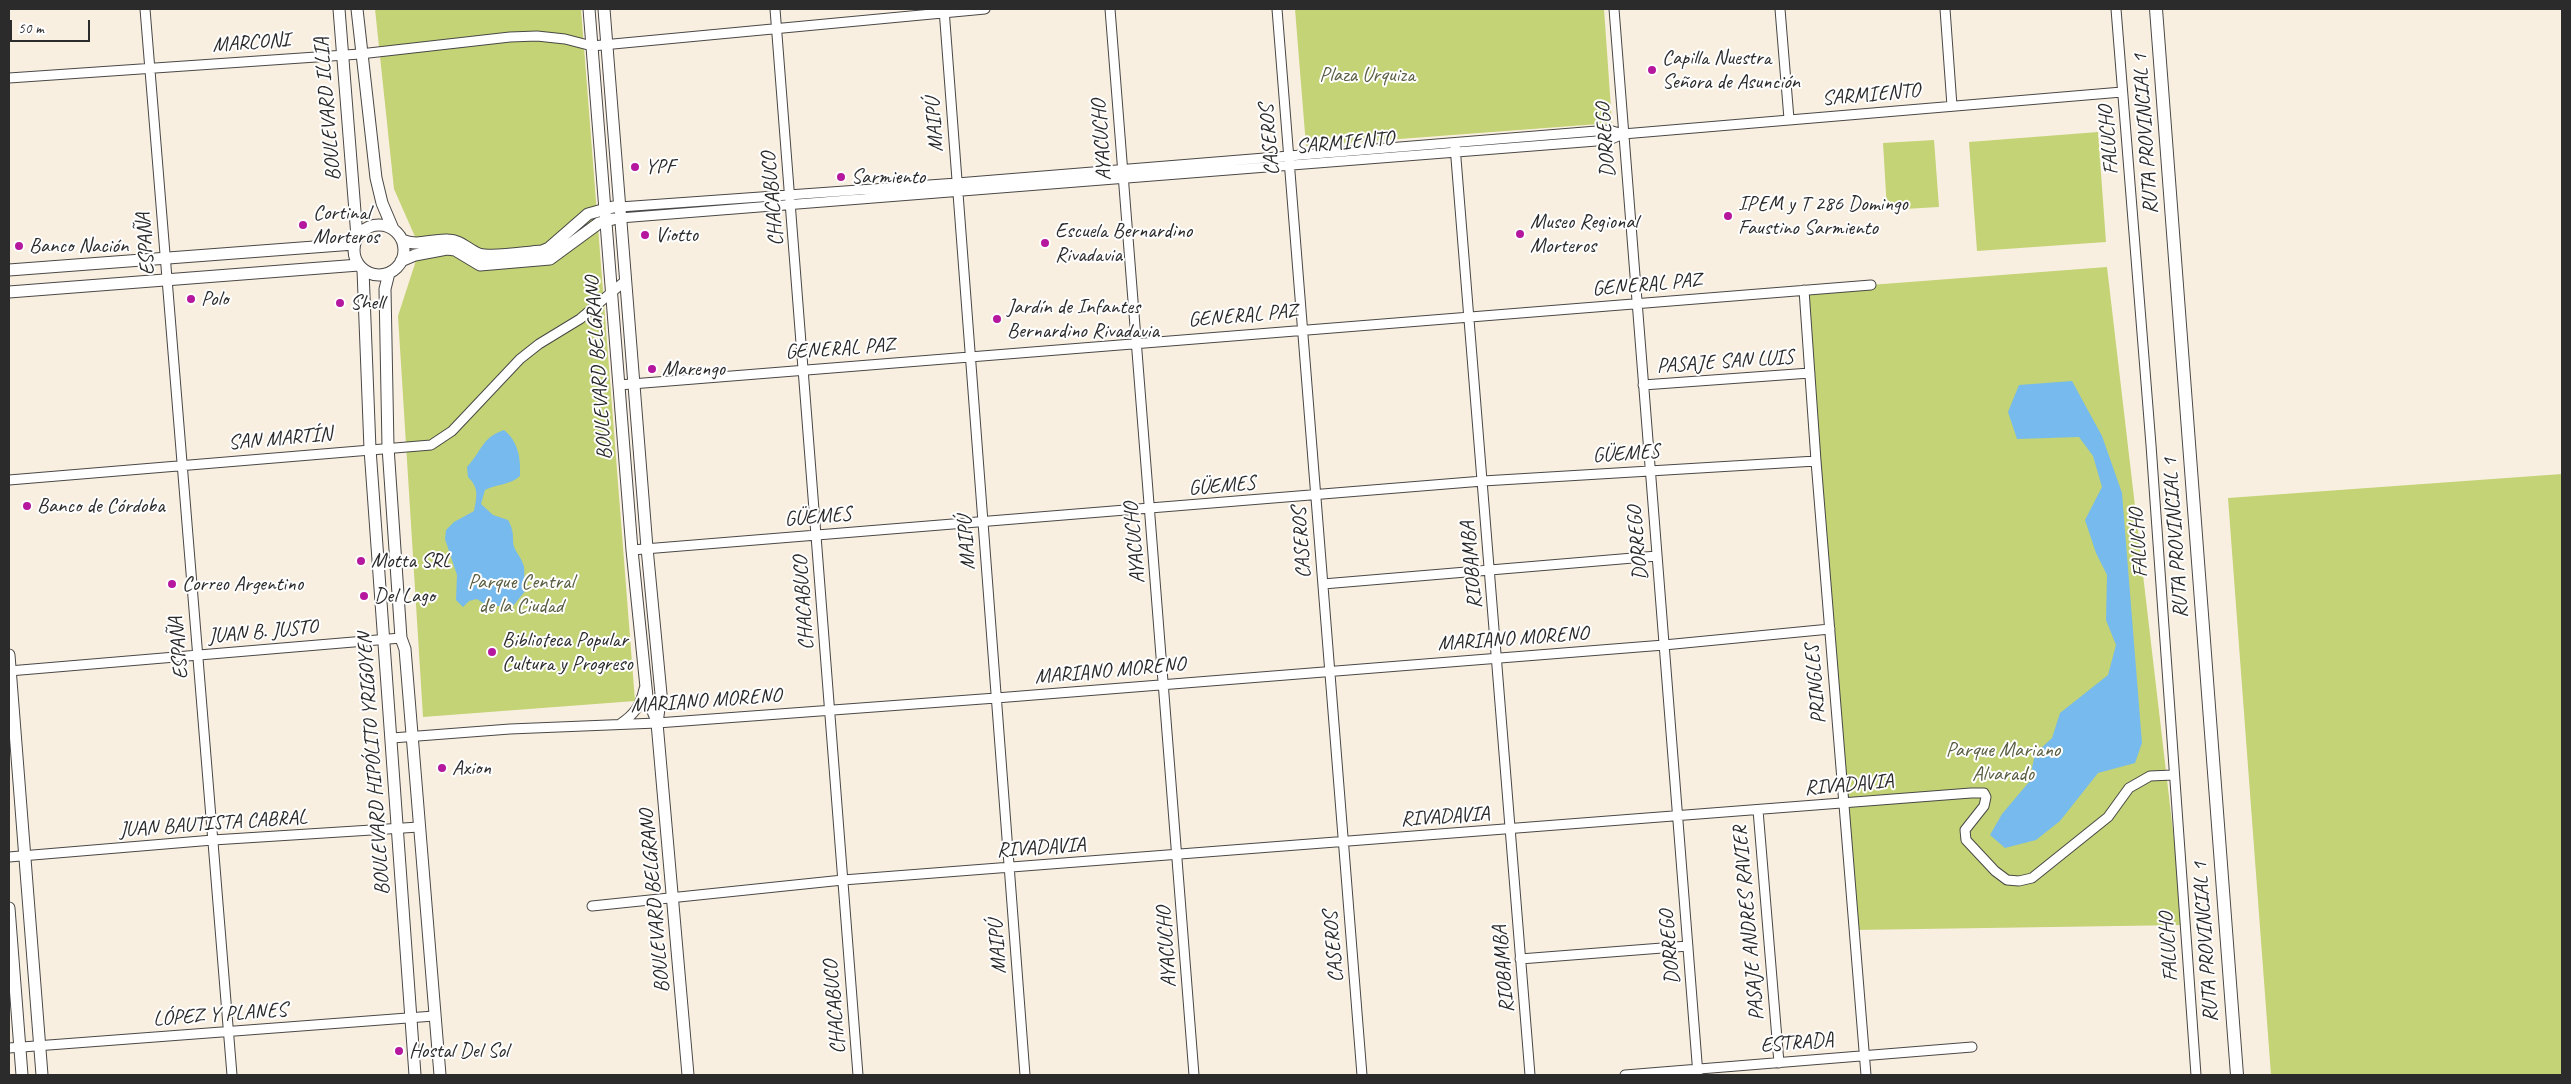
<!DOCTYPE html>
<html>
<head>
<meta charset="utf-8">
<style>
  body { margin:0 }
  #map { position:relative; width:2571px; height:1084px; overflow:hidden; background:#f9efe1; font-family:Caveat,sans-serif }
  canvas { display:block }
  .frame { position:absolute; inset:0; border:10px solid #2b2b2b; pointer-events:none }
  .scale { position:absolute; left:10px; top:20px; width:80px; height:22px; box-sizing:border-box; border:2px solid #2b2b2b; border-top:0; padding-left:6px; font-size:15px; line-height:18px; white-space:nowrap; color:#2b2b2b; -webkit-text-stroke:4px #fff; paint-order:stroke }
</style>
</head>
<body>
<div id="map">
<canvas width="2571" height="1084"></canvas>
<div class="frame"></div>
<div class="scale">50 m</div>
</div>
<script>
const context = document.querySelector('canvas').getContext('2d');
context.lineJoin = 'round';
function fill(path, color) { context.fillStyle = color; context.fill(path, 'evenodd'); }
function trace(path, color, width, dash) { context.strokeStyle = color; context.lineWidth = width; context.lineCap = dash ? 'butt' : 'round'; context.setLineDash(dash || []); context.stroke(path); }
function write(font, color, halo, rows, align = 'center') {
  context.font = font + ' Caveat,sans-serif'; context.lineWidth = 4; context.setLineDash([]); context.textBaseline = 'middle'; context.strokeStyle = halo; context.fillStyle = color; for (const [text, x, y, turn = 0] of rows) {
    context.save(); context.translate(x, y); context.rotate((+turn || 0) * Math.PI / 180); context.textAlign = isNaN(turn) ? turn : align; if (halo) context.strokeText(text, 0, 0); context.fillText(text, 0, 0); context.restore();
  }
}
fill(new Path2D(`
  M375 9H581L635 701 423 717 398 316 420 248 394 189Z
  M1295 9H1604L1612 123 1306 146Z
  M2098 132 2106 242 1977 251 1969 142Z
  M1934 140 1939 207 1887 210 1883 143Z
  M2107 267 2184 925 1854 930 1804 290Z
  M2562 474V1075H2271L2228 498Z`), '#c4d375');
fill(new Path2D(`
  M2072 381 2102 436 2122 493 2142 743 2135 763 2098 773 2060 821 2036 840 2005 848 1990 835 2002 814 2029 782 2035 754 2052 738 2060 713 2108 675 2116 645 2106 620 2107 575 2096 553 2085 520 2102 487 2093 456 2079 437 2017 439 2008 412 2019 385Z
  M504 430C518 441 521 458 520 476 510 485 497 484 485 490L481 504 493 515 508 520C516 534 511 540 515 549 518 555 522 559 524 567 525 575 523 581 526 590L513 606H487L477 599 469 601 463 607 456 600 457 575 445 539 446 530 454 522 474 511C477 496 479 488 468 477L467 467C482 451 482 437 504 430Z`), '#77baed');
const minor = new Path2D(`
  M145 9 232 1075
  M775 9 858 1075
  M944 9 1025 1075
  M1110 9 1194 1075
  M1277 9 1362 1075
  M1614 9 1698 1075
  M1780 9 1789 119
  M1945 9 1952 106
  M2116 9 2151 445 2196 1075
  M9 78 360 54 510 37 537 36 565 39 592 46 985 9
  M1455 146 1530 1075
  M620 207 957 183 1609 130 1623 134
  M620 218 1609 140 1623 134 2122 92
  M1804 290 1816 461 1866 1075
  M619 385 1871 285
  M1643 385 1810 373
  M9 480 431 445 452 431 520 359 539 344 580 319 625 281
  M632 550 1483 481 1816 461
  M1323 584 1657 556
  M9 671 401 638
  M620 724C635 714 640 706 644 689
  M392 738 510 729 657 723 996 698 1664 645 1830 629
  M1758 810 1779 1063
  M9 857 213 840 419 827
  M592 906 843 880 1971 793H1984L1986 797 1984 806 1965 830 1966 840 1995 871 2007 880 2019 881 2032 878 2108 817 2129 788 2150 776 2173 775
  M1520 959 1688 946
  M9 1048 434 1016
  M1625 1075 1972 1047`);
const tertiary = new Path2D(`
  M339 9 357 237
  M357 9 376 178 382 203 393 229
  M589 9 632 550 647 697 657 721
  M604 9 647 548 661 694 657 723 688 1075
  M354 250a25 25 0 1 1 50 0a25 25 0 1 1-50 0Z
  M402 240C418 247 431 239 448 240 461 240 468 250 479 254 494 258 525 252 542 251L549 248 588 214 613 207
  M401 261 415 255 447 249 455 250 480 265 550 259 599 223 613 219
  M9 270 354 244
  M363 270 370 449 415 1075
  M389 273 385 289 388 447 401 638 405 649 440 1075
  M9 292 359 265
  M9 655 42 1075
  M9 908 22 1075`);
const secondary = new Path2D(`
  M2156 9 2237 1075`);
trace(minor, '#4a4846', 11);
trace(tertiary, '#4a4846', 13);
trace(secondary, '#4a4846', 14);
trace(minor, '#fff', 9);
trace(tertiary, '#fff', 11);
trace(secondary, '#fff', 12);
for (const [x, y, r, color] of [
  [1652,70,5,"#b5179e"],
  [635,167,5,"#b5179e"],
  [841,177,5,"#b5179e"],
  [1728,216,5,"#b5179e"],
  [303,225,5,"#b5179e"],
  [1520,234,5,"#b5179e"],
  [645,235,5,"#b5179e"],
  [1045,243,5,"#b5179e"],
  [19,246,5,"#b5179e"],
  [191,299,5,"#b5179e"],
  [340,303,5,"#b5179e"],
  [997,319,5,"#b5179e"],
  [652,369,5,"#b5179e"],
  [27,506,5,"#b5179e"],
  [361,561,5,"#b5179e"],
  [172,584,5,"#b5179e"],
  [364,596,5,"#b5179e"],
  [492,652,5,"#b5179e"],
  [442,768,5,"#b5179e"],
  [399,1051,5,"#b5179e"]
]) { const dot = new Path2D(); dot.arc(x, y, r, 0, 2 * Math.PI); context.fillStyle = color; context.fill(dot); trace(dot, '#fff', 2); }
write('21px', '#2b2b2b', '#fff', [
  ["MARCONI",251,43,-4],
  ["SARMIENTO",1871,95,-5],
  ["BOULEVARD ILLIA",328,109,-95],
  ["MAIPÚ",935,125,-94],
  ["RUTA PROVINCIAL 1",2146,134,-94],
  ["AYACUCHO",1102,140,-94],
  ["CASEROS",1270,140,-95],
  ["DORREGO",1606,140,-94],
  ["FALUCHO",2109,140,-95],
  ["SARMIENTO",1345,143,-5],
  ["CHACABUCO",773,199,-95],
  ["ESPAÑA",146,244,-94],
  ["GENERAL PAZ",1647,285,-5],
  ["GENERAL PAZ",1243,316,-5],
  ["GENERAL PAZ",840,349,-4],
  ["PASAJE SAN LUIS",1725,362,-4],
  ["BOULEVARD BELGRANO",599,368,-94],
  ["SAN MARTÍN",280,439,-5],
  ["GÜEMES",1626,454,-4],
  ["GÜEMES",1222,486,-5],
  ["GÜEMES",818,517,-5],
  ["RUTA PROVINCIAL 1",2176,538,-94],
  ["MAIPÚ",967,543,-94],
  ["AYACUCHO",1135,543,-95],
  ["CASEROS",1302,543,-94],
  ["DORREGO",1638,543,-95],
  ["FALUCHO",2139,543,-94],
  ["RIOBAMBA",1472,565,-95],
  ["CHACABUCO",804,603,-94],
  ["JUAN B. JUSTO",263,632,-5],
  ["MARIANO MORENO",1513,639,-4],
  ["ESPAÑA",179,648,-95],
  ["MARIANO MORENO",1110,671,-5],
  ["PRINGLES",1816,684,-95],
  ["MARIANO MORENO",706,701,-4],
  ["BOULEVARD HIPÓLITO YRIGOYEN",374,764,-94],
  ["RIVADAVIA",1849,785,-5],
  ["RIVADAVIA",1445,817,-4],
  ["JUAN BAUTISTA CABRAL",213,824,-4],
  ["RIVADAVIA",1041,848,-4],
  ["BOULEVARD BELGRANO",655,901,-95],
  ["PASAJE ANDRES RAVIER",1749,923,-95],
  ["RUTA PROVINCIAL 1",2206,942,-94],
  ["MAIPÚ",998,947,-94],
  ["AYACUCHO",1167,947,-94],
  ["CASEROS",1334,947,-95],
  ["DORREGO",1670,947,-95],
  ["FALUCHO",2169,947,-94],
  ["RIOBAMBA",1504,969,-95],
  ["CHACABUCO",835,1007,-95],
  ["LÓPEZ Y PLANES",220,1015,-4],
  ["ESTRADA",1797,1043,-5]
]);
write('21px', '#2b2b2b', '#fff', [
  ["Capilla Nuestra",1662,58],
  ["Señora de Asunción",1662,82],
  ["YPF",645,167],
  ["Sarmiento",851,177],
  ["IPEM y T 286 Domingo",1738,204],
  ["Faustino Sarmiento",1738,228],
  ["Cortinal",313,213],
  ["Morteros",313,237],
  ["Museo Regional",1530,222],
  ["Morteros",1530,246],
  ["Escuela Bernardino",1055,231],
  ["Rivadavia",1055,255],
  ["Viotto",655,235],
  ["Banco Nación",29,246],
  ["Polo",201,299],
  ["Shell",350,303],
  ["Jardín de Infantes",1007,307],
  ["Bernardino Rivadavia",1007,331],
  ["Marengo",662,369],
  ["Banco de Córdoba",37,506],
  ["Motta SRL",371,561],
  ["Correo Argentino",182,584],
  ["Del Lago",374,596],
  ["Biblioteca Popular",502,640],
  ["Cultura y Progreso",502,664],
  ["Axion",452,768],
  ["Hostal Del Sol",409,1051]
], 'left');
write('21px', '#595d41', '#fff', [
  ["Plaza Urquiza",1367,75],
  ["Parque Central",521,582],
  ["de la Ciudad",521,606],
  ["Parque Mariano",2003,750],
  ["Alvarado",2003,774]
]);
</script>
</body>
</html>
